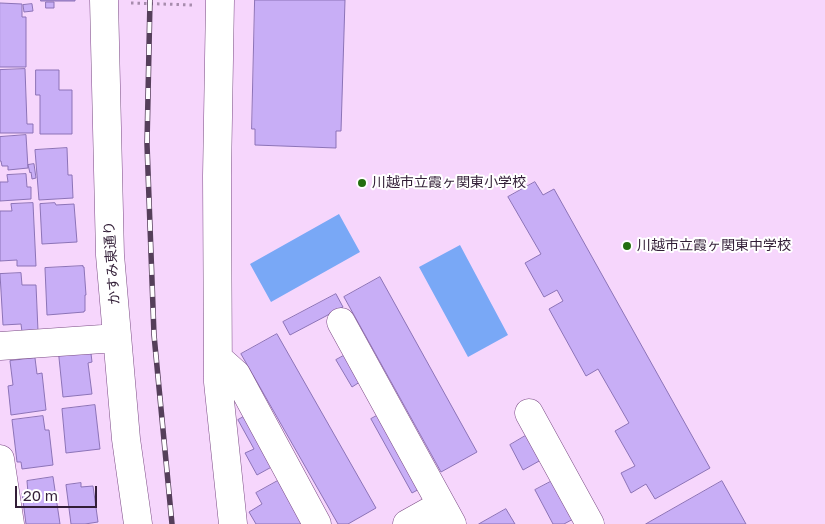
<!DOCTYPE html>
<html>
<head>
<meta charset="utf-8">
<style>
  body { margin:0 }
  #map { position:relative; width:825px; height:524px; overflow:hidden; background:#f6d6fc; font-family:"Golos Text",sans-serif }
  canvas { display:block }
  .scale { position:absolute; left:15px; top:486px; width:82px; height:22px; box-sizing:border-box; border:2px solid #321e37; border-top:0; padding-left:6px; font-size:15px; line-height:18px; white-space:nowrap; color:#321e37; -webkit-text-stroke:4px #fff; paint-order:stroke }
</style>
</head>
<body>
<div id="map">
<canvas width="825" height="524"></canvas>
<div class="scale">20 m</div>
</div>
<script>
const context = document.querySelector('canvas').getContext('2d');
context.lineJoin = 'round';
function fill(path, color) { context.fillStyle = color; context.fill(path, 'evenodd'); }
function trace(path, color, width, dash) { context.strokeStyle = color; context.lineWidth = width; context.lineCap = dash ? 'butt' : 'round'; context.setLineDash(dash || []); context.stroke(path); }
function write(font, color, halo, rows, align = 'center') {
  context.font = font + ' "Golos Text","Noto Sans JP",sans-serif'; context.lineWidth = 4; context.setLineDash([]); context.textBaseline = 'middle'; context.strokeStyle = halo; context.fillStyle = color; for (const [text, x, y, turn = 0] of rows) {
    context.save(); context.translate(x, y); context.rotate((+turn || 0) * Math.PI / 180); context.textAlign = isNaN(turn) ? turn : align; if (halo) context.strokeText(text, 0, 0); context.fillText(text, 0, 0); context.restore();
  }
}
fill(new Path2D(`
  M339 214 360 252 271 302 250 264Z
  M460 245 508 335 468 357 419 267Z`), '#79a8f6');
const building = new Path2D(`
  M41 0H75V1H41Z
  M255 0H345L341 131H336V148L255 145V129H252Z
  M46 2H54V8H46Z
  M0 3 22 4V17H26V67H0Z
  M32 4 33 11 24 12 23 5Z
  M25 69 27 124H33V133H0V70Z
  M36 70H59V90H72V134H40V95H36Z
  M26 135 28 168 8 170V166H2L1 161H0V137Z
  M67 148 68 175H72L73 198 39 200 35 150Z
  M34 164 36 178 32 179 31 172 30 173 28 165Z
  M26 174 27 187H31V199L0 201V182H8L7 175Z
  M535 182 543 195 554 189 710 468 655 499 646 484 631 493 621 473 635 466 615 431 629 423 598 369 586 376 549 309 563 301 557 290 544 297 525 263 541 254 508 197Z
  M33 203 36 266H17V260L0 261V211H12L11 204Z
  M55 203 56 205 74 204 77 242 42 244 40 204Z
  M83 266V267H84L86 295H85V311H84V312L47 315 45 268Z
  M21 273 22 285H36L38 331 22 332 21 324 3 325 0 274Z
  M380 277 477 452 441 472 344 297Z
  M336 294 343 307 290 335 283 322Z
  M277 334 376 508 348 524H338L241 354Z
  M90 345 92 362 88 363 92 394 63 397 58 348Z
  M347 354 363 380 352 387 336 360Z
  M35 358 37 374 42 373 46 410 11 415 8 386 13 385 10 361Z
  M95 405 100 449 66 453 62 409Z
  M382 413 423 487 412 493 371 419Z
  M249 414 277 464 257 475 245 453 254 449 238 420Z
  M43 416 45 430H49L53 465 22 469 21 462H17L12 420Z
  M527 435 541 460 523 470 510 445Z
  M53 477 60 524H26L22 493H28L27 481Z
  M283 478 307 520 301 524H256L249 512 262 504 256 493Z
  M554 480 575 518 564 524H553L535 490Z
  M722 481 746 524H646Z
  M81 483V487L93 486 98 522 85 524H71L66 485Z
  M506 509 515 524H479Z`);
fill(building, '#c8aef6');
trace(building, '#8c73b7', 1);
const minor = new Path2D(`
  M104 0 110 255 126 439 138 524
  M220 0 217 176 218 382 233 524
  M341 322 452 524
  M0 346 117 338
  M218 358 236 374 317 524
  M529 413 590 524
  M0 459 10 524
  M407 524 441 505`);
trace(minor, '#7a4b84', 29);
trace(new Path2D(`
  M131 3 192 5`), '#a78cad', 3, [2.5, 4]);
trace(minor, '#fff', 28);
const rail = new Path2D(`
  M150 0 147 144 154 335 172 524`);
trace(rail, '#553f5a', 5.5);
trace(rail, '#fff', 4, [11]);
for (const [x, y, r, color] of [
  [362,183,5,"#236e10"],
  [627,246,5,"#236e10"]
]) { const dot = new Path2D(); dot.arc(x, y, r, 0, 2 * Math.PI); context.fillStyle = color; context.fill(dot); trace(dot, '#fff', 2); }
write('14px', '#321e37', '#fff', [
  ["川越市立霞ヶ関東小学校",372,183],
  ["川越市立霞ヶ関東中学校",637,246]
], 'left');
write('14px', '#321e37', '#fff', [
  ["かすみ東通り",112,263,-94]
]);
</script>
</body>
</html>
